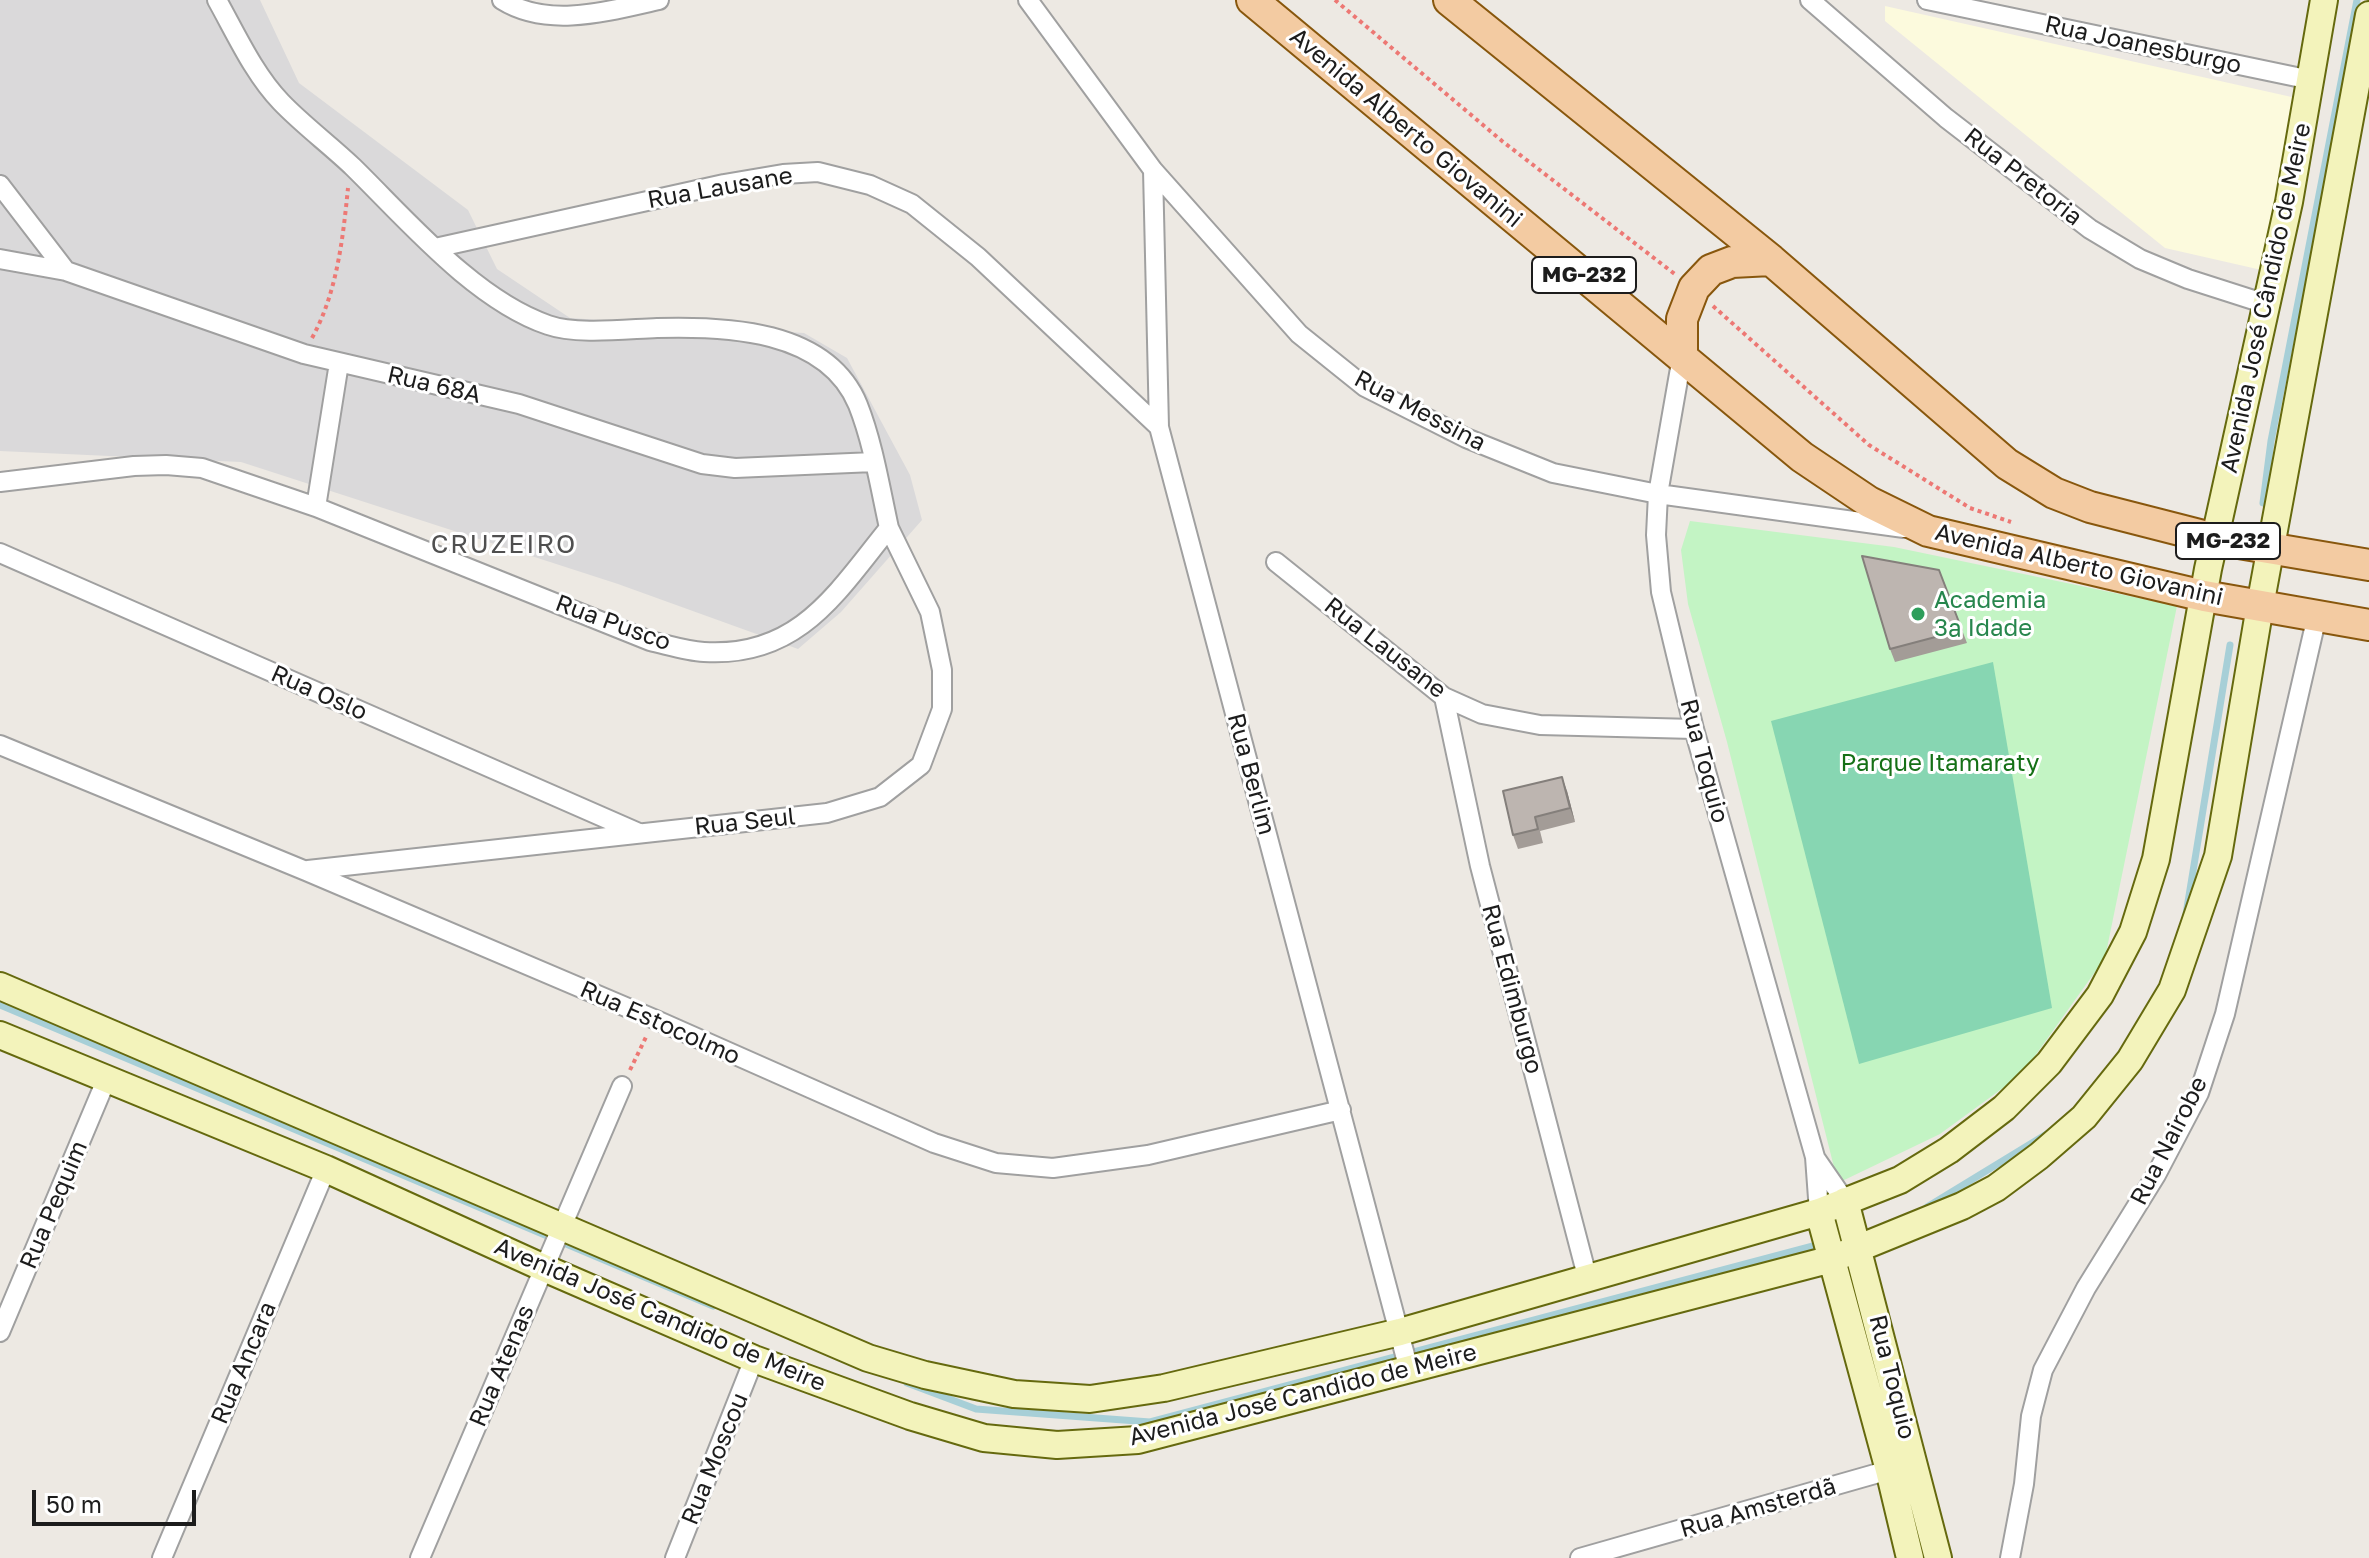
<!DOCTYPE html>
<html>
<head>
<meta charset="utf-8">
<style>
  body { margin:0 }
  #map { position:relative; width:2369px; height:1558px; overflow:hidden; background:#ede9e3; font-family:"Golos Text",sans-serif }
  canvas { display:block }
  .scale { position:absolute; left:32px; top:1490px; width:164px; height:36px; box-sizing:border-box; border:4px solid #1c1c1c; border-top:0; padding-left:10px; font-size:24px; line-height:28px; white-space:nowrap; color:#1c1c1c; -webkit-text-stroke:6px #fff; paint-order:stroke }
</style>
</head>
<body>
<div id="map">
<canvas width="2369" height="1558"></canvas>
<div class="scale">50 m</div>
</div>
<script>
const context = document.querySelector('canvas').getContext('2d');
context.lineJoin = 'round';
function fill(path, color) { context.fillStyle = color; context.fill(path, 'evenodd'); }
function trace(path, color, width, dash) { context.strokeStyle = color; context.lineWidth = width; context.lineCap = dash ? 'butt' : 'round'; context.setLineDash(dash || []); context.stroke(path); }
function write(font, color, halo, rows, align = 'center') {
  context.font = font + ' "Golos Text",sans-serif'; context.lineWidth = 6; context.setLineDash([]); context.textBaseline = 'middle'; context.strokeStyle = halo; context.fillStyle = color; for (const [text, x, y, turn = 0] of rows) {
    context.save(); context.translate(x, y); context.rotate((+turn || 0) * Math.PI / 180); context.textAlign = isNaN(turn) ? turn : align; if (halo) context.strokeText(text, 0, 0); context.fillText(text, 0, 0); context.restore();
  }
}
fill(new Path2D(`
  M0 0H260L299 83 468 210 497 269 570 318 804 333 847 358 910 475 922 520 841 612 798 649 618 584 241 462 0 451Z`), '#dad9da');
fill(new Path2D(`
  M1885 6 2305 100 2266 271 2165 248 1885 21Z`), '#fcfadd');
fill(new Path2D(`
  M1690 521 1894 547 2177 606 2105 958 2022 1074 1940 1134 1838 1183 1727 742 1688 604 1681 550Z`), '#c3f4c4');
fill(new Path2D(`
  M1993 662 2052 1008 1859 1064 1771 721Z`), '#87d6b2');
trace(new Path2D(`
  M2263 503 2271 441 2357 0
  M2186 914 2230 645
  M0 1005 713 1306
  M1927 1207 2050 1132
  M907 1383 976 1409 1150 1422 1813 1246`), '#a7cfd7', 7);
const street = new Path2D(`
  M502 0C548 29 609 11 659 0
  M1028 0 1153 170 1299 334 1365 387 1466 438 1553 473 1658 494 1904 528
  M1810 0 1946 118 2090 229 2140 259 2188 279 2266 304
  M1927 0 2311 80
  M1153 170 1159 427 1409 1370
  M0 185 66 271
  M435 248 724 184 783 174 818 172 870 185 912 204 978 257 1159 427
  M0 259 66 271 304 354 519 404 702 464 735 468 874 462
  M1682 357 1658 494 1656 535 1661 592 1694 729 1815 1157 1819 1212
  M0 482 134 466 166 465 202 468 316 507 650 641C668 645 686 651 704 652 799 658 837 592 889 528 880 487 873 443 858 405 827 329 725 326 657 328 627 329 576 335 548 325 475 300 408 221 353 167 330 145 303 125 281 102 254 74 236 34 217 0
  M316 507 339 363
  M0 553 639 833
  M1276 562 1444 697 1482 714 1540 725 1694 729
  M1444 697 1480 866 1588 1280
  M0 745 306 871 654 1019 934 1143 996 1163 1053 1168 1148 1155 1341 1110
  M308 870 827 813 880 797 921 765 942 709V670L930 612 889 528
  M1816 1159 1845 1201
  M0 1332 107 1078
  M162 1558 326 1169
  M420 1558 622 1086
  M675 1558 754 1359
  M1580 1558 1889 1470
  M2010 1558 2024 1484 2031 1416 2043 1370 2086 1288 2156 1175 2199 1093 2225 1014 2317 616`);
const secondary = new Path2D(`
  M0 986 868 1358 925 1375 1014 1394 1090 1399 1164 1388 1400 1332 1819 1212 1900 1180 1949 1150 2004 1108 2049 1063 2100 995 2133 932 2156 859 2208 569 2289 202 2324 0
  M0 1035 326 1169 544 1268 754 1359 910 1416 984 1438 1057 1445 1138 1440 1832 1259 1962 1206 1996 1188 2039 1156 2084 1117 2130 1060 2172 990 2218 856 2260 606 2369 15
  M1845 1201 1938 1558
  M1819 1212 1889 1470 1910 1558`);
const primary = new Path2D(`
  M1252 0 1802 457 1869 502 1928 531 2204 596 2369 625
  M1449 0 1771 260 2007 464 2054 493 2090 507 2215 539 2369 565
  M1682 357V319L1694 288 1711 270 1732 262 1771 260`);
trace(street, '#a0a0a0', 22);
trace(secondary, '#65690e', 30);
trace(primary, '#88570d', 34);
trace(new Path2D(`
  M1335 0 1502 141 1676 275
  M1713 306 1869 445 1970 508 2011 522
  M312 338C337 293 343 238 348 188
  M630 1070 647 1035`), '#ed7874', 4, [4, 4]);
trace(street, '#fff', 18);
trace(secondary, '#f3f3bb', 26);
trace(primary, '#f3cba2', 30);
fill(new Path2D(`
  M1939 570 1967 643 1895 662 1890 649Z
  M1567 791 1575 822 1540 831 1543 843 1518 849 1513 835Z`), '#a39c97');
fill(new Path2D(`
  M1562 777 1567 791 1575 822 1570 808Z`), '#847f7b');
const building = new Path2D(`
  M1862 556 1939 570 1962 630 1890 649Z
  M1562 777 1570 808 1535 817 1538 829 1513 835 1503 791Z`);
fill(building, '#bdb5b0');
trace(building, '#847f7b', 2);
for (const [x, y, r, color] of [
  [1918,614,8,"#2e9e5b"]
]) { const dot = new Path2D(); dot.arc(x, y, r, 0, 2 * Math.PI); context.fillStyle = color; context.fill(dot); trace(dot, '#fff', 3); }
for (const [x, y, w] of [
  [1584,275,104],
  [2228,541,104]
]) { const box = new Path2D(); box.roundRect(x - w / 2, y - 18, w, 36, 6); context.fillStyle = '#fff'; context.fill(box); trace(box, '#1c1c1c', 2); }
write('bold 22px', '#1c1c1c', null, [
  ["MG-232",1584,275],
  ["MG-232",2228,541]
]);
write('24px', '#1c1c1c', '#fff', [
  ["Rua Joanesburgo",2143,45,12],
  ["Avenida Alberto Giovanini",1406,128,40],
  ["Rua Pretoria",2023,177,38],
  ["Rua Lausane",720,188,-10],
  ["Avenida José Cândido de Meire",2266,298,-78],
  ["Rua 68A",434,385,13],
  ["Rua Messina",1420,411,28],
  ["Avenida Alberto Giovanini",2079,565,13],
  ["Rua Pusco",613,623,20],
  ["Rua Lausane",1385,648,38],
  ["Rua Oslo",319,693,24],
  ["Rua Toquio",1704,761,75],
  ["Rua Berlim",1251,774,75],
  ["Rua Seul",745,822,-6],
  ["Rua Edimburgo",1512,989,75],
  ["Rua Estocolmo",660,1023,24],
  ["Rua Nairobe",2169,1141,-63],
  ["Rua Pequim",54,1205,-67],
  ["Avenida José Candido de Meire",660,1315,23],
  ["Rua Ancara",244,1363,-67],
  ["Rua Atenas",502,1366,-67],
  ["Rua Toquio",1892,1377,76],
  ["Avenida José Candido de Meire",1303,1395,-14],
  ["Rua Moscou",715,1459,-68],
  ["Rua Amsterdã",1758,1508,-16]
]);
write('24px', '#27864d', '#fff', [
  ["Academia",1934,600],
  ["3ª Idade",1934,628]
], 'left');
write('24px', '#157016', '#fff', [
  ["Parque Itamaraty",1940,763]
]);
context.letterSpacing = '2px';
write('26px', '#4f4f4f', '#fff', [
  ["CRUZEIRO",504,545]
]);
context.letterSpacing = '0px';
</script>
</body>
</html>
